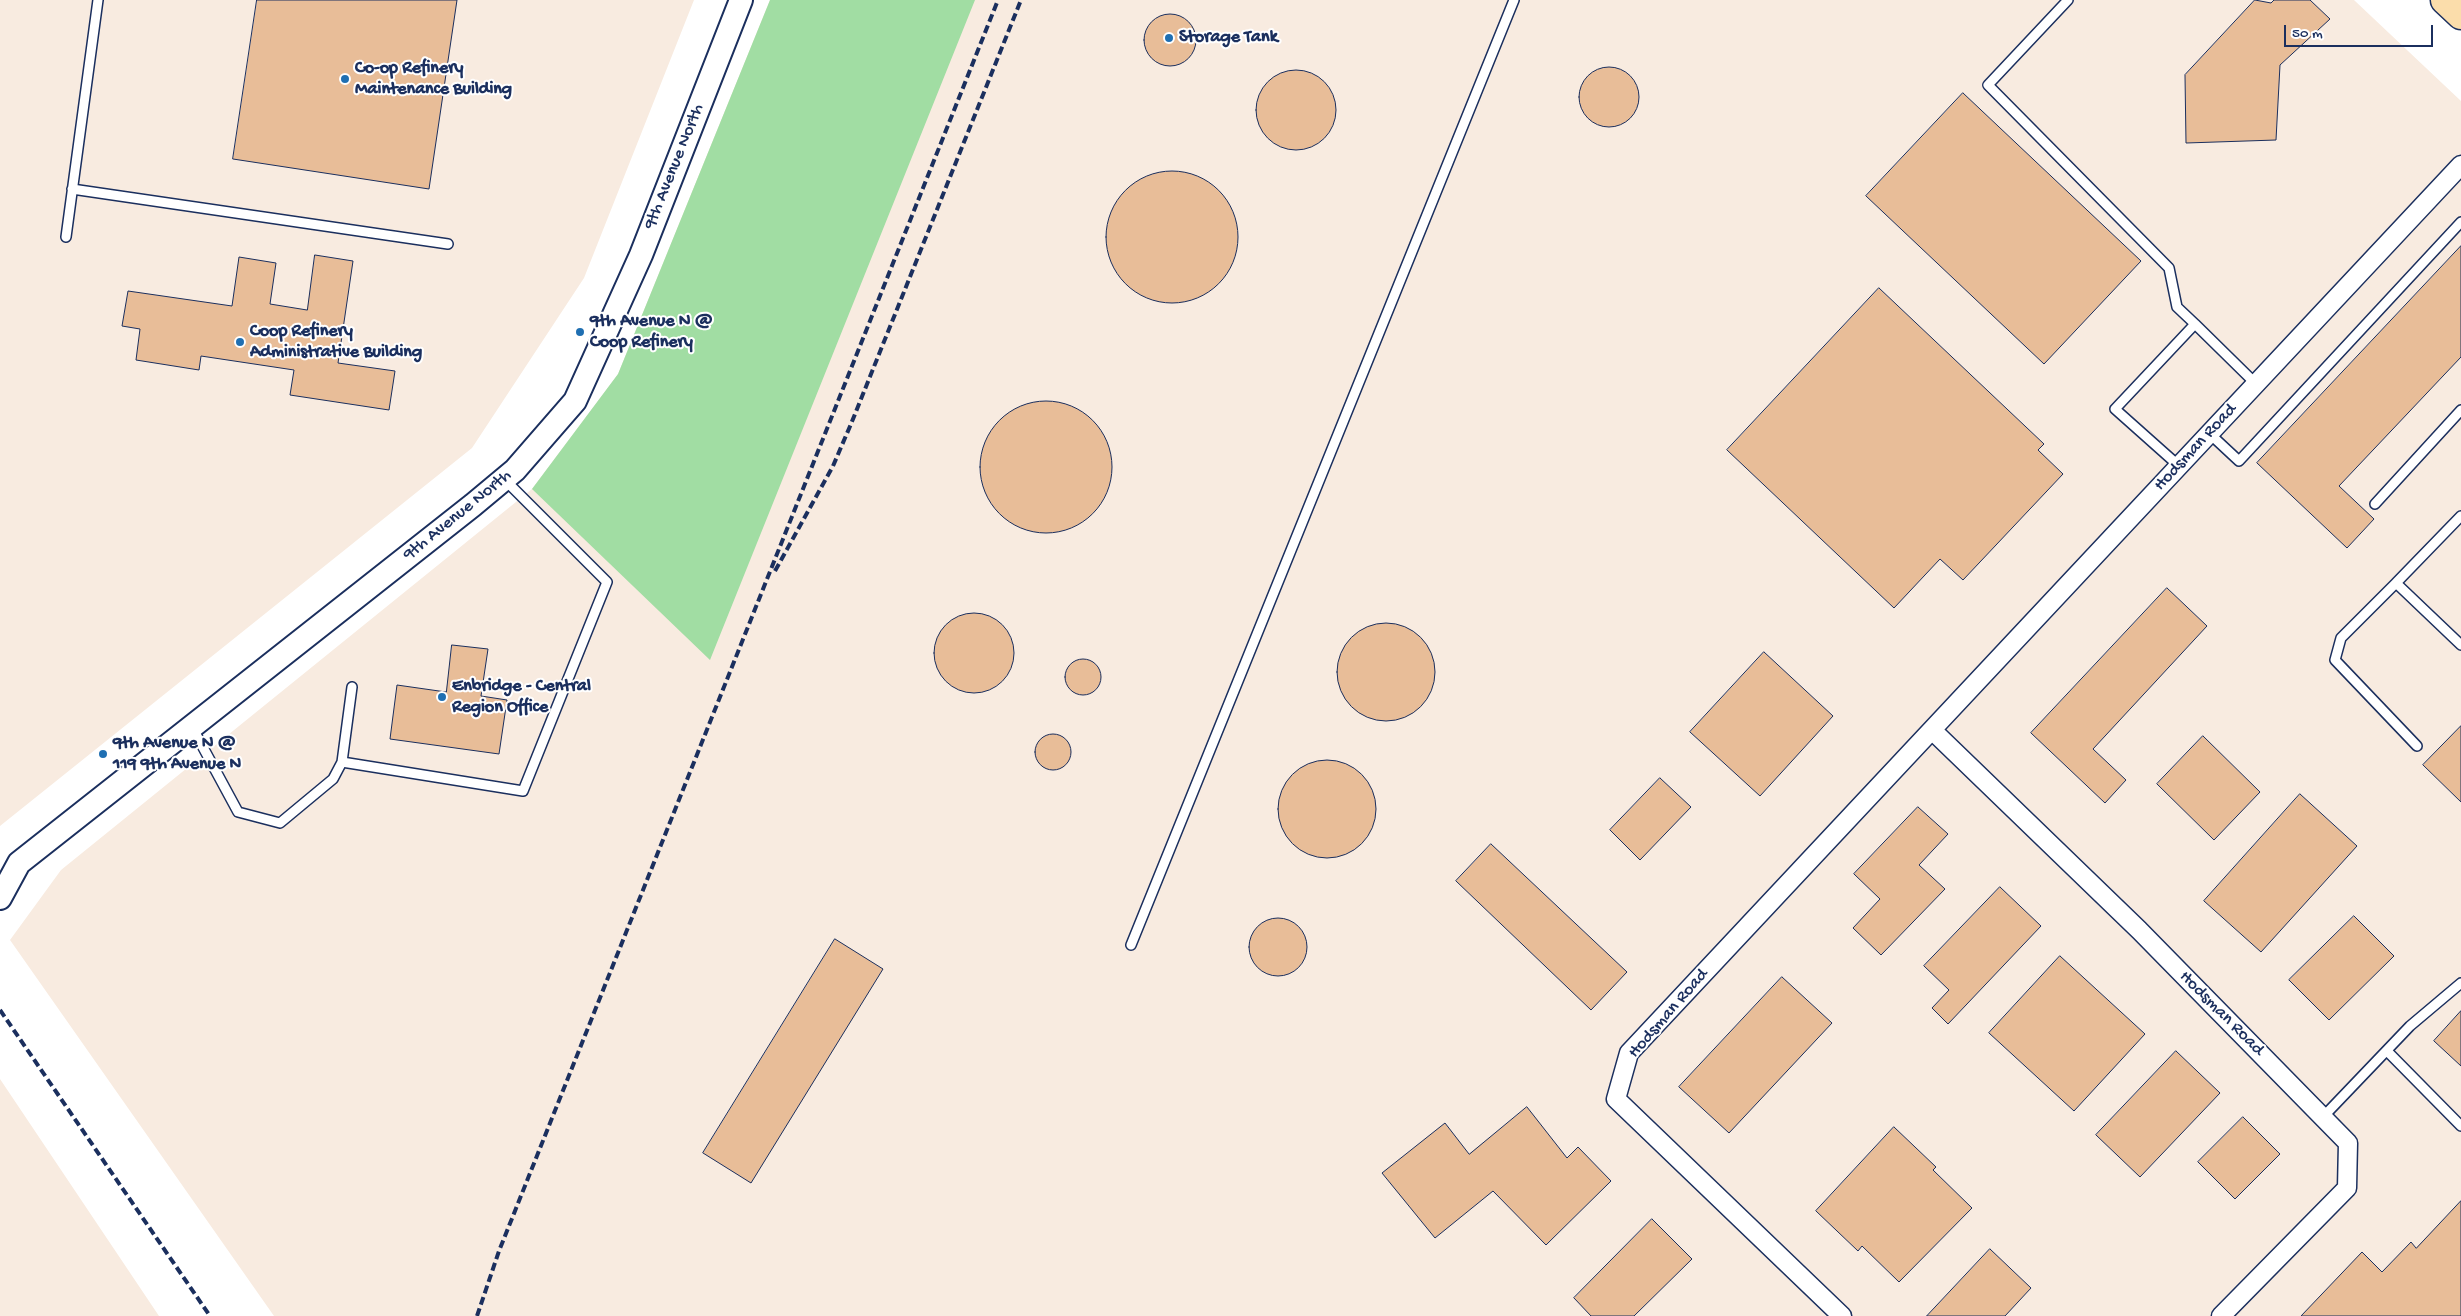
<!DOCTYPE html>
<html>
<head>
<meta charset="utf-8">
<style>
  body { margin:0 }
  #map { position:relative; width:2461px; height:1316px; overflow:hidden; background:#fff; font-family:"Gochi Hand",sans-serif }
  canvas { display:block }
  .scale { position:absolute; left:2284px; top:25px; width:149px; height:22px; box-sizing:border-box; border:2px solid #1b2f5e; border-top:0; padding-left:6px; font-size:15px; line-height:18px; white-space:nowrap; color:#1b2f5e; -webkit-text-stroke:4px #fff; paint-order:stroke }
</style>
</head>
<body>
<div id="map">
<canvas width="2461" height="1316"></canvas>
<div class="scale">50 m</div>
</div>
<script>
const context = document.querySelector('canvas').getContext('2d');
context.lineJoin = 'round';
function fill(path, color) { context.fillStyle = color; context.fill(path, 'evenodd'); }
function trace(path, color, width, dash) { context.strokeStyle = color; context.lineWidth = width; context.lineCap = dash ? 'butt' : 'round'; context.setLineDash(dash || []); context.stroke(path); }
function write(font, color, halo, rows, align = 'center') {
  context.font = font + ' "Gochi Hand",sans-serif'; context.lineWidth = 4; context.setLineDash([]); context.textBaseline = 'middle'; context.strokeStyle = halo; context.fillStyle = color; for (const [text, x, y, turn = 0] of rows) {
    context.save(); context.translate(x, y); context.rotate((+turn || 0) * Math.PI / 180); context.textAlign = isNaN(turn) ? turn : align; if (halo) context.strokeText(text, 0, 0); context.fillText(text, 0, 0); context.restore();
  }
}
fill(new Path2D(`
  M0 0H694L584 278 472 448 0 826Z
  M770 0H2354L2461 101V1316H274L10 940 61 870 532 489 618 374Z
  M0 1079 159 1316H0Z`), '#f8ebe0');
fill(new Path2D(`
  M770 0H975L710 660 532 489 618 374Z`), '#a1dda3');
const building = new Path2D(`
  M257 0H457L429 189 233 159Z
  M2255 0 2271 3 2274 0H2310L2330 19 2280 65 2276 140 2186 143 2185 75Z
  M1144 40a26 26 0 1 1 52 0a26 26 0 1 1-52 0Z
  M1579 97a30 30 0 1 1 60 0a30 30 0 1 1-60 0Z
  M1256 110a40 40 0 1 1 80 0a40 40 0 1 1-80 0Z
  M1963 93 2141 261 2044 364 1866 196Z
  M1106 237a66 66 0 1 1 132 0a66 66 0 1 1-132 0Z
  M2461 246V357L2339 486 2374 519 2347 548 2257 463Z
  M315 255 353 261 338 363 395 371 389 410 290 395 294 370 201 356 199 370 136 360 140 329 122 326 128 291 232 306 239 257 276 263 270 304 307 310Z
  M1879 288 2044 444 2038 450 2063 474 1963 580 1940 559 1894 608 1727 450Z
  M980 467a66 66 0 1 1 132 0a66 66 0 1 1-132 0Z
  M2167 588 2207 626 2093 749 2126 780 2105 803 2031 733Z
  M934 653a40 40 0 1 1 80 0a40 40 0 1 1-80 0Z
  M1337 672a49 49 0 1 1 98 0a49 49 0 1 1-98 0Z
  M452 645 488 649 481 696 507 700 499 754 390 739 397 685 446 692Z
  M1764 652 1833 716 1760 796 1690 732Z
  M1065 677a18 18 0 1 1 36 0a18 18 0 1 1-36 0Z
  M2461 726V802L2423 765Z
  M1035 752a18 18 0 1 1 36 0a18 18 0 1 1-36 0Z
  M2203 736 2260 792 2214 840 2157 784Z
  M1278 809a49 49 0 1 1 98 0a49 49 0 1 1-98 0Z
  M1660 778 1691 807 1640 860 1610 830Z
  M2300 794 2357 846 2261 952 2204 901Z
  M1918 807 1948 834 1919 865 1945 889 1881 955 1853 928 1880 899 1854 874Z
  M1491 844 1627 972 1591 1010 1456 881Z
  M2000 887 2041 926 1948 1024 1932 1008 1949 990 1924 966Z
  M2354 916 2394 956 2329 1020 2289 980Z
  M1249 947a29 29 0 1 1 58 0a29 29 0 1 1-58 0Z
  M835 939 883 969 751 1183 703 1153Z
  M2060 956 2145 1034 2074 1111 1989 1033Z
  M1782 977 1832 1023 1729 1133 1679 1087Z
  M2461 1011V1066L2434 1041Z
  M2176 1051 2220 1093 2140 1177 2096 1135Z
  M1527 1107 1567 1158 1578 1147 1611 1181 1546 1245 1493 1191 1435 1238 1382 1173 1445 1123 1469 1154Z
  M2243 1117 2280 1154 2235 1199 2198 1162Z
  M1894 1127 1936 1167 1933 1170 1972 1208 1899 1282 1862 1246 1858 1251 1816 1211Z
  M2461 1201V1316H2301L2362 1252 2382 1272 2411 1242 2416 1248Z
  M1652 1219 1692 1259 1634 1316H1591L1574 1298Z
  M1990 1249 2031 1288 2005 1316H1927Z`);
fill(building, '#e8bd98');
trace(building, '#1b2f5e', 1);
const service = new Path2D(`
  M2068 0 1988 85 2169 268 2177 307 2195 324
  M72 189 448 244
  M66 237 98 0
  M2210 434 2239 461 2461 222
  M2179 466 2115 409 2195 324 2256 384
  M2375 504 2461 410
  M2461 516 2396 583 2461 645
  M2396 583 2341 638 2335 660 2417 746
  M192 727 238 812 280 823 333 779 342 762 352 687
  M342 762 523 791 607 582 504 479
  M1131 945 1514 0
  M2387 1051 2461 1126
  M2323 1117 2410 1026 2461 983`);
const minor = new Path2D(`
  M1932 730 2139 930 2348 1143 2347 1188 2221 1316
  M1842 1316 1616 1099 1629 1053 2461 165`);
const tertiary = new Path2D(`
  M0 898 19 863 473 505 515 470 575 401 641 255 741 0`);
const primary = new Path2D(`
  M2445 0 2461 15`);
trace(service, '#1b2f5e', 12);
trace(minor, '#1b2f5e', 21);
trace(tertiary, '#1b2f5e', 26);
trace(primary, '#1b2f5e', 31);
trace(service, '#fff', 9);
trace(minor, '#fff', 18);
trace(tertiary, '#fff', 22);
trace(primary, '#fbddab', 28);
trace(new Path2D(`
  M775 571 833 466 851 424 1021 0
  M0 1010 210 1316
  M477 1316 499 1251 998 0`), '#1b2f5e', 4, [8, 4]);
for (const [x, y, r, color] of [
  [1169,38,5,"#1f6fb2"],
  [345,79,5,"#1f6fb2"],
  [580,332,5,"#1f6fb2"],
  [240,342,5,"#1f6fb2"],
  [442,697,5,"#1f6fb2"],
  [103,754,5,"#1f6fb2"]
]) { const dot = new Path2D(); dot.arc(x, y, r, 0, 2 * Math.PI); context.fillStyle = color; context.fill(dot); trace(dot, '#fff', 2); }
write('bold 18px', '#1b2f5e', '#fff', [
  ["Storage Tank",1179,38],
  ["Co-op Refinery",355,69],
  ["Maintenance Building",355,90],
  ["9th Avenue N @",590,322],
  ["Coop Refinery",590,343],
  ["Coop Refinery",250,332],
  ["Administrative Building",250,353],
  ["Enbridge - Central",452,687],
  ["Region Office",452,708],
  ["9th Avenue N @",113,744],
  ["119 9th Avenue N",113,765]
], 'left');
write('18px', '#1b2f5e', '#fff', [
  ["9th Avenue North",675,167,-68],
  ["Hodsman Road",2196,448,-47],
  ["9th Avenue North",458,516,-39],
  ["Hodsman Road",1669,1014,-49],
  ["Hodsman Road",2221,1014,45]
]);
</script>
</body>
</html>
